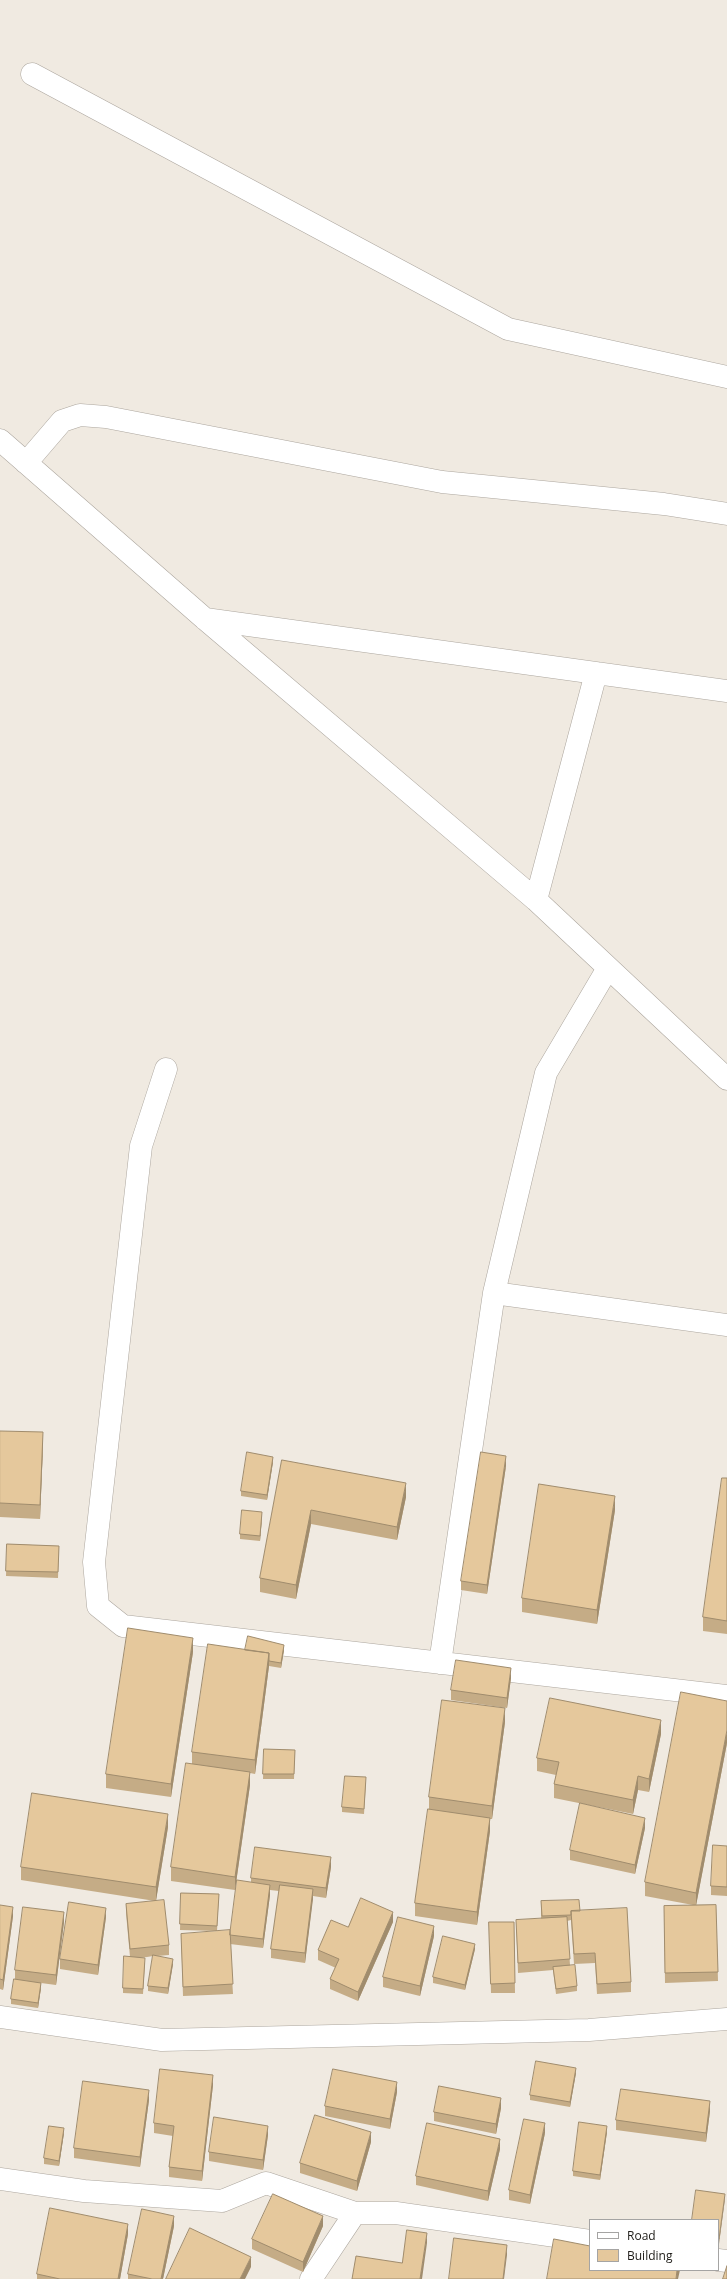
<!DOCTYPE html>
<html>
<head>
<meta charset="utf-8">
<style>
  body { margin:0 }
  #map { position:relative; width:727px; height:2279px; overflow:hidden; background:#f0eae1; font-family:"Open Sans",sans-serif }
  canvas { display:block }
  .legend { position:absolute; left:589px; top:2219px; width:130px; height:52px; box-sizing:border-box; background:#fff; border:1px solid #a5a4a3; margin:0; padding:5px 7px; list-style:none; font-size:12px; color:#1e1c18 }
  .legend li { display:flex; align-items:center; gap:8px; height:20px }
  .legend b { width:20px; border:1px solid #a5a4a3 }
</style>
</head>
<body>
<div id="map">
<canvas width="727" height="2279"></canvas>
<ul class="legend">
<li><b style="height:5px;background:#fff"></b>Road</li>
<li><b style="height:11px;background:#e5c89c"></b>Building</li>
</ul>
</div>
<script>
const context = document.querySelector('canvas').getContext('2d');
context.lineJoin = 'round';
function trace(path, color, width, dash) { context.strokeStyle = color; context.lineWidth = width; context.lineCap = dash ? 'butt' : 'round'; context.setLineDash(dash || []); context.stroke(path); }
function fill(path, color) { context.fillStyle = color; context.fill(path, 'evenodd'); }
const minor = new Path2D(`
  M32 74 508 329 727 377
  M0 440 205 619 536 900 727 1079
  M26 463 62 421 80 415 106 417 442 482 664 504 727 514
  M205 619 727 691
  M536 900 596 673
  M166 1069 141 1146 94 1562 98 1606 123 1626 727 1696
  M494 1293 727 1325
  M440 1663 494 1293 546 1073 608 968
  M0 2017 162 2040 589 2030 727 2019
  M0 2179 84 2191 222 2201 266 2183 355 2213H396L590 2241
  M718 2260 727 2261
  M311 2279 355 2213`);
trace(minor, '#aca69e', 23);
trace(minor, '#fff', 22);
fill(new Path2D(`
  M0 1431 43 1446 40 1519 0 1517Z
  M282 1460 406 1497 397 1540 311 1524 296 1599 260 1592V1578Z
  M273 1462 267 1500 241 1496V1491Z
  M506 1466 487 1594 461 1590V1581Z
  M727 1478V1634L703 1631V1617Z
  M615 1510 597 1624 522 1612V1598Z
  M262 1517 260 1541 240 1539V1534Z
  M7 1544 59 1546 58 1578 6 1576Z
  M245 1650H284L281 1668 269 1666 255 1774 250 1773V1785L235 1890 171 1881V1867L192 1764V1752Z
  M193 1652 171 1797 106 1788V1774Z
  M511 1678 507 1708 451 1700V1690Z
  M505 1722 492 1819H490V1831L477 1925 415 1916V1903L429 1809V1797Z
  M661 1734 649 1792 638 1790 633 1814 554 1798V1784L556 1775 537 1771V1758Z
  M727 1743 696 1905H716L718 1981 665 1983 664 1906 693 1905 645 1896V1882Z
  M264 1749 295 1750 294 1779H263Z
  M366 1782 364 1814 342 1812V1807Z
  M168 1827 156 1900 169 1945V1955L157 1956 173 1964 168 1994 148 1991V1986L153 1956 141 1958 145 1963 143 1994 123 1993V1988L130 1957 126 1913V1904L155 1901 21 1880V1867Z
  M645 1828 635 1874 570 1860V1850Z
  M727 1846V1896L711 1895V1886Z
  M331 1867 326 1898 313 1896 305 1963 271 1958V1949L279 1891 270 1890V1895L263 1948 230 1944 233 1994 183 1996 181 1934 230 1935 251 1882V1878Z
  M181 1893 219 1894 217 1931 180 1930Z
  M541 1901 580 1911 631 1982V1992L597 1994 595 1963 574 1964 571 1920 567 1921 570 1965 577 1986V1991L556 1994 553 1970 518 1973 516 1920 541 1919Z
  M0 1905 13 1916 3 1990 0 1989Z
  M106 1917 98 1975 60 1969V1959Z
  M64 1922 56 1985 41 1983V1988L38 2008 11 2004V1999L15 1979V1970Z
  M393 1922 358 2001 330 1989V1979L336 1968 318 1960V1950L348 1927Z
  M489 1922H514L515 1993H491Z
  M434 1936 420 1996 383 1987V1977Z
  M475 1949 465 1990 433 1983V1977Z
  M576 2073 570 2107 530 2100V2095Z
  M213 2085 202 2181 169 2177V2167L173 2136 154 2133V2123Z
  M397 2092 390 2129 325 2116V2106Z
  M149 2100 140 2167 74 2158V2148Z
  M501 2108 496 2134 434 2121V2112Z
  M710 2111 706 2142 616 2130V2120Z
  M607 2132 600 2180 573 2176V2171Z
  M64 2133 59 2166 44 2164V2158Z
  M545 2133 530 2204 509 2200V2190Z
  M268 2135 263 2170 209 2161V2152Z
  M371 2142 357 2191 300 2173V2163Z
  M500 2149 488 2201 416 2185V2176Z
  M174 2226 163 2279H128V2274Z
  M323 2226 303 2272 252 2249V2239Z
  M128 2234 120 2279H37V2274Z`), '#c5ac86');
fill(new Path2D(`
  M43 1432V1446L40 1519V1505Z
  M506 1456V1466L487 1594V1585Z
  M273 1457V1462L267 1500V1495Z
  M406 1483V1497L397 1540V1527Z
  M615 1496V1510L597 1624V1610Z
  M311 1510V1524L296 1599V1585Z
  M262 1512V1517L260 1541V1536Z
  M193 1638V1652L171 1797V1784Z
  M284 1645V1650L281 1668V1663Z
  M269 1653V1666L255 1774V1760Z
  M511 1668V1678L507 1708V1698Z
  M505 1708V1722L492 1819V1806Z
  M661 1720V1734L649 1792V1779Z
  M727 1730V1743L696 1906V1893Z
  M250 1772V1785L235 1890V1877Z
  M638 1776V1790L633 1814V1800Z
  M168 1814V1827L156 1901V1887Z
  M490 1818V1831L477 1925V1912Z
  M645 1818V1828L635 1874V1865Z
  M331 1857V1867L326 1898V1888Z
  M270 1885V1895L263 1948V1939Z
  M313 1889V1899L305 1963V1953Z
  M13 1907V1916L3 1990V1980Z
  M106 1908V1917L98 1975V1965Z
  M64 1912V1922L56 1985V1975Z
  M393 1912V1922L358 2001V1992Z
  M434 1926V1936L420 1996V1986Z
  M475 1944V1949L465 1990V1985Z
  M173 1959V1964L168 1994V1988Z
  M41 1983V1988L38 2008V2003Z
  M576 2068V2073L570 2107V2102Z
  M213 2075V2085L202 2181V2171Z
  M397 2082V2092L390 2129V2119Z
  M149 2090V2100L140 2167V2157Z
  M501 2098V2108L496 2134V2124Z
  M710 2101V2111L706 2142V2133Z
  M545 2123V2133L530 2204V2195Z
  M268 2126V2135L263 2170V2160Z
  M607 2126V2132L600 2180V2175Z
  M64 2128V2133L59 2166V2161Z
  M371 2132V2142L357 2191V2181Z
  M500 2139V2149L488 2201V2191Z
  M725 2194V2199L719 2244V2239Z
  M174 2216V2226L163 2279H161Z
  M323 2216V2226L303 2272V2262Z
  M128 2224V2234L120 2279H118Z
  M427 2233V2243L422 2279H420Z
  M507 2245V2255L504 2279H503Z
  M251 2257V2267L245 2279H240Z
  M677 2270H680L678 2279H676Z`), '#a08c6d');
const building = new Path2D(`
  M0 1431 43 1432 40 1505 0 1503Z
  M247 1452 273 1457 267 1495 241 1491Z
  M481 1452 506 1456 487 1585 461 1581Z
  M282 1460 406 1483 397 1527 311 1510 296 1585 260 1578Z
  M722 1478H727V1621L703 1617Z
  M539 1484 615 1496 597 1610 522 1598Z
  M242 1510 262 1512 260 1536 240 1534Z
  M7 1544 59 1546 58 1572 6 1571Z
  M128 1628 193 1638 171 1784 106 1774Z
  M248 1636 284 1645 281 1663 269 1661V1653L245 1650Z
  M208 1644 269 1653 255 1760 192 1752Z
  M456 1660 511 1668 507 1698 451 1690Z
  M681 1692 727 1701V1730L696 1893 645 1882Z
  M550 1698 661 1720 649 1779 638 1776 633 1800 554 1784 559 1762 537 1758Z
  M442 1700 505 1708 492 1806 429 1797Z
  M264 1749 295 1750 294 1774H263Z
  M186 1763 250 1772 235 1877 171 1867Z
  M345 1776 366 1777 364 1809 342 1807Z
  M32 1793 168 1814 156 1887 21 1867Z
  M580 1803 645 1818 635 1865 570 1850Z
  M428 1809 490 1818 477 1912 415 1903Z
  M713 1845 727 1846V1887L711 1886Z
  M255 1847 331 1857 326 1888 251 1878Z
  M237 1880 270 1885 263 1939 230 1935Z
  M280 1885 313 1889 305 1953 271 1949Z
  M181 1893 219 1894 217 1926 180 1924Z
  M361 1898 393 1912 358 1992 330 1979 339 1959 318 1950 331 1920 348 1927Z
  M164 1900 169 1945 130 1949 126 1904Z
  M579 1900 580 1911H571V1915L542 1916 541 1901Z
  M69 1902 106 1908 98 1965 60 1959Z
  M0 1905 13 1907 3 1980 0 1979Z
  M716 1905 718 1972 665 1973 664 1906Z
  M23 1907 64 1912 56 1975 15 1970Z
  M627 1908 631 1982 597 1984 595 1953 574 1954 571 1911Z
  M398 1917 434 1926 420 1986 383 1977Z
  M567 1917 570 1959 518 1963 516 1920Z
  M489 1922H514L515 1983 491 1984Z
  M230 1930 233 1984 183 1987 181 1934Z
  M443 1936 475 1944 465 1985 433 1977Z
  M153 1955 173 1959 168 1988 148 1986Z
  M124 1956 145 1958 143 1989 123 1988Z
  M575 1965 577 1986 556 1989 553 1967Z
  M14 1979 41 1983 38 2003 11 1999Z
  M536 2061 576 2068 570 2102 530 2095Z
  M160 2069 213 2075 202 2171 169 2167 174 2126 154 2123Z
  M333 2069 397 2082 390 2119 325 2106Z
  M83 2081 149 2090 140 2157 74 2148Z
  M439 2086 501 2098 496 2124 434 2112Z
  M621 2089 710 2101 706 2133 616 2120Z
  M315 2115 371 2132 357 2181 300 2163Z
  M214 2117 268 2126 263 2160 209 2152Z
  M524 2119 545 2123 530 2195 509 2190Z
  M579 2122 607 2126 600 2175 573 2171Z
  M427 2123 500 2139 488 2191 416 2176Z
  M49 2126 64 2128 59 2161 44 2158Z
  M696 2190 725 2194 719 2239H718V2220H692Z
  M273 2194 323 2216 303 2262 252 2239Z
  M50 2208 128 2224 118 2279H60L37 2274Z
  M142 2209 174 2216 161 2279H152L128 2274Z
  M190 2228 251 2257 240 2279H166Z
  M407 2230 427 2233 420 2279H352L356 2256 402 2263Z
  M454 2238 507 2245 503 2279H449Z
  M554 2239 590 2246V2270H677L676 2279H547Z
  M727 2266V2279H723Z`);
fill(building, '#e5c89c');
trace(building, '#a08c6d', 1);
</script>
</body>
</html>
